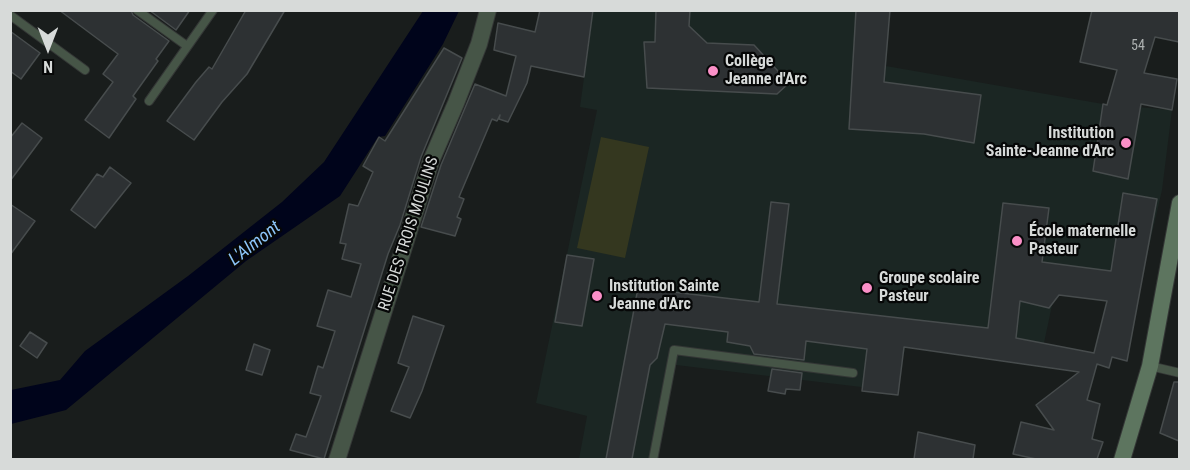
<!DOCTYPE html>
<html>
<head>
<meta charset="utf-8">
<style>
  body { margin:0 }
  #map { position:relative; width:1190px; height:470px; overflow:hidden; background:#191d1c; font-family:"Roboto Condensed",sans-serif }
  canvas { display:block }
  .frame { position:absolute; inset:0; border:12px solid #d7dad9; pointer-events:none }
  .north { position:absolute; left:18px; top:18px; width:60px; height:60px; -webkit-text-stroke:4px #060707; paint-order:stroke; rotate:180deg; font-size:16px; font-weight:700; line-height:24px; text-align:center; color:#d7dad9 }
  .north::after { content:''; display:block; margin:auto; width:21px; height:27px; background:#d7dad9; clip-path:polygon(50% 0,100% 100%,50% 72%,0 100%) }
</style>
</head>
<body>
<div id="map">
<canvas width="1190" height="470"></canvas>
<div class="frame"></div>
<div class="north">N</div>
</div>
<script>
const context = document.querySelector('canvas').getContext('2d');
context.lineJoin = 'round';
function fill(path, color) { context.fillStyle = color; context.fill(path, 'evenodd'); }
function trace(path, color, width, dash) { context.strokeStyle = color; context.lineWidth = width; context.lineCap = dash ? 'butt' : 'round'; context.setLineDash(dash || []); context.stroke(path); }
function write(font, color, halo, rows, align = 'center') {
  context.font = font + ' "Roboto Condensed",sans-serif'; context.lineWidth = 4.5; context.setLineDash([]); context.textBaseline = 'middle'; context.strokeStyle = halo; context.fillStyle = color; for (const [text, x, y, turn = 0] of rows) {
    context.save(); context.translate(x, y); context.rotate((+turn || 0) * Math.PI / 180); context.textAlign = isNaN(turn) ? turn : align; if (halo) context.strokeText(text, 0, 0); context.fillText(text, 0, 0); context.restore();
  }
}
fill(new Path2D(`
  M593 11H890L886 66 1103 104 1172 110 1162 190 1140 286 1055 291 1040 362 906 345 895 391 676 365 658 459H579L587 416 536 403 597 110 580 107Z`), '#1b2623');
fill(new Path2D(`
  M601 137 649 147 625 258 577 248Z`), '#34371f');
fill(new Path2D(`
  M423 11H459L443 44 385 136 378 137 340 196 246 261 66 410 11 424V390L60 380 85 351 188 276 282 202 324 162Z`), '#00041b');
const building = new Path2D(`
  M59 10H131L133 15 169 41 156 59 158 61 133 96 136 99 109 138 85 120 113 82 103 74 118 54Z
  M149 10H190L176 30Z
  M246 10H285L247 74 222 102 194 140 167 121 196 82 209 67 212 69Z
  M540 10H593L584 77 531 66 527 83 508 122 499 119 500 115 497 121 492 119 459 197 464 199 457 217 461 219 455 236 421 227 441 165 475 84 506 96 516 56 494 50 498 23 535 32Z
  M656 10H690L689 26 707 43 754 45 789 83 777 94 647 88 644 42H655Z
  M856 10H890L884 82 981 95 974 143 924 134 849 129Z
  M1092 10H1179V42L1155 37 1144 73 1177 79 1172 110 1141 104 1128 179 1093 171 1103 104 1107 105 1117 70 1080 62Z
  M10 31 40 53 21 79 10 71Z
  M444 48 462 58 421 157 400 225 388 254 324 459 290 450 296 434 306 437 321 396 310 393 318 366 323 368 335 331 317 326 328 290 351 297 361 264 342 259 346 244 340 243 349 204 358 206 373 172 363 166 379 137 385 141Z
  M22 123 42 138 10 181V138Z
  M110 167 131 183 95 228 71 210 97 174 103 177Z
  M1123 193 1157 199 1127 361 1112 357 1109 368 1097 364 1087 400 1100 404 1092 439 1103 442 1097 459H1036L1013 454 1021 422 1054 430 1036 405 1079 372 904 347 898 395 862 391 867 349 806 341 804 360 754 354 750 346 727 342 728 332 665 324 657 358 650 365 632 459H606L638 288 759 302 771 202 789 204 777 304 988 328 1003 203 1049 208 1042 262 1111 271ZM1059 295 1107 301 1094 353 1016 338 1020 301 1049 308Z
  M10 204 35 221 10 255Z
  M567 255 594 259 582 326 555 322Z
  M413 316 444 326 422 391 410 418 391 411 409 367 398 363Z
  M30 332 47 343 37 358 20 346Z
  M254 344 270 350 262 375 246 370Z
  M772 369 802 373 800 390 786 389 785 394 768 391Z
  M1174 382H1179V441L1160 433Z
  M918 432 975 445 973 459H914Z`);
fill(building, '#2d3133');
trace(building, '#474c4d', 1.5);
const service = new Path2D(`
  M137 10 187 46
  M10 15 85 70
  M149 101 213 10
  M1150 366 1180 373
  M653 460 674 350 853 373`);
const minor = new Path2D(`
  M337 460 431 161 456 103 479 44 488 10`);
const secondary = new Path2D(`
  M1122 460 1150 366 1180 203`);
trace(service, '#343736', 10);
trace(minor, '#343736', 18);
trace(secondary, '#343736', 18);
trace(service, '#465547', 8);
trace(minor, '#465547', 16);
trace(secondary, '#5d755f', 16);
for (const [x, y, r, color] of [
  [713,71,6,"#fa8fc7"],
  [1126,143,6,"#fa8fc7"],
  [1017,241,6,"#fa8fc7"],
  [867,288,6,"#fa8fc7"],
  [597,296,6,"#fa8fc7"]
]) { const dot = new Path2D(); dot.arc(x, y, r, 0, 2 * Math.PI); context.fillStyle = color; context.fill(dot); trace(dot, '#060707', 2); }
write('14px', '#acb0b0', null, [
  ["54",1138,46]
]);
write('bold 16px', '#d7dad9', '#060707', [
  ["Collège",725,62],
  ["Jeanne d'Arc",725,80],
  ["Institution",1114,134,"right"],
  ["Sainte-Jeanne d'Arc",1114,152,"right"],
  ["École maternelle",1029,232],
  ["Pasteur",1029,250],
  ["Groupe scolaire",879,279],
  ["Pasteur",879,297],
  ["Institution Sainte",609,287],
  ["Jeanne d'Arc",609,305]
], 'left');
write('16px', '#d7dad9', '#060707', [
  ["RUE DES TROIS MOULINS",409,234,-72]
]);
write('italic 18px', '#8dc5f9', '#060707', [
  ["L'Almont",255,244,-38]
]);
</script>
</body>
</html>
